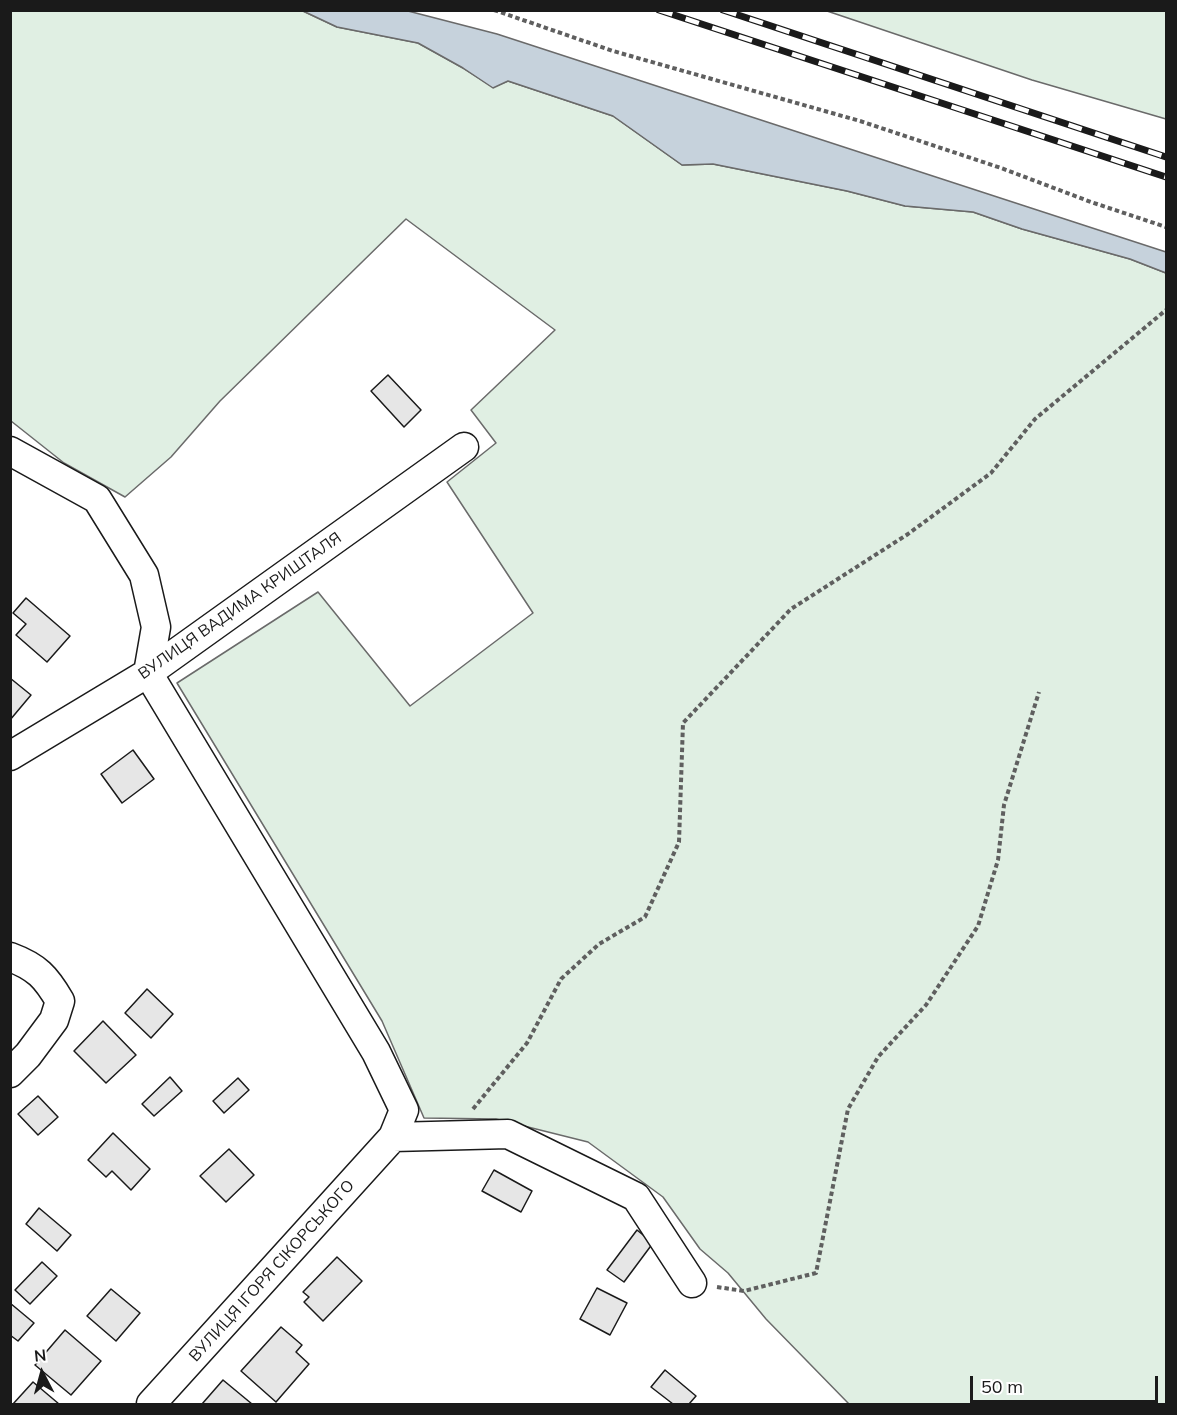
<!DOCTYPE html>
<html>
<head>
<meta charset="utf-8">
<style>
  body { margin:0 }
  #map { position:relative; width:1177px; height:1415px; overflow:hidden; background:#fff; font-family:Mulish,sans-serif }
  canvas { display:block }
  .frame { position:absolute; inset:0; border:12px solid #1a1a1a; pointer-events:none }
  .north { position:absolute; left:12px; top:1343px; width:60px; height:60px; -webkit-text-stroke:4px #fff; paint-order:stroke; rotate:354deg; font-size:16px; font-weight:700; line-height:24px; text-align:center; color:#1a1a1a }
  .north::after { content:''; display:block; margin:auto; width:21px; height:27px; background:#1a1a1a; clip-path:polygon(50% 0,100% 100%,50% 72%,0 100%) }
  .scale { position:absolute; left:970px; top:1376px; width:188px; height:27px; box-sizing:border-box; border:3px solid #1a1a1a; border-top:0; padding-left:8px; font-size:18px; line-height:21px; white-space:nowrap; color:#1a1a1a; -webkit-text-stroke:4px #fff; paint-order:stroke }
</style>
</head>
<body>
<div id="map">
<canvas width="1177" height="1415"></canvas>
<div class="frame"></div>
<div class="north">N</div>
<div class="scale">50 m</div>
</div>
<script>
const context = document.querySelector('canvas').getContext('2d');
context.lineJoin = 'round';
function fill(path, color) { context.fillStyle = color; context.fill(path, 'evenodd'); }
function trace(path, color, width, dash) { context.strokeStyle = color; context.lineWidth = width; context.lineCap = dash ? 'butt' : 'round'; context.setLineDash(dash || []); context.stroke(path); }
function write(font, color, halo, rows, align = 'center') {
  context.font = font + ' Mulish,sans-serif'; context.lineWidth = 4.5; context.setLineDash([]); context.textBaseline = 'middle'; context.strokeStyle = halo; context.fillStyle = color; for (const [text, x, y, turn = 0] of rows) {
    context.save(); context.translate(x, y); context.rotate((+turn || 0) * Math.PI / 180); context.textAlign = isNaN(turn) ? turn : align; if (halo) context.strokeText(text, 0, 0); context.fillText(text, 0, 0); context.restore();
  }
}
const green = new Path2D(`
  M10 11H303L337 27 418 43 463 68 493 87 508 81 613 116 682 165 713 164 847 191 905 206 973 212 1022 229 1130 259 1166 273V1404H849L766 1319 728 1273 700 1249 663 1197 588 1142 496 1119 424 1118 382 1021 177 683 318 592 410 706 533 613 447 482 496 443 471 410 555 330 406 219 220 401 171 457 125 497 64 463 11 421Z
  M827 11H1166V119L1032 80Z`);
fill(green, '#e0efe3');
trace(green, '#6a6a6a', 1.5);
const water = new Path2D(`
  M303 11H408L497 34 1166 252V273L1130 259 1022 229 973 212 905 206 847 191 713 164 682 165 613 116 508 81 493 88 463 68 418 43 337 27Z`);
fill(water, '#c6d2dc');
trace(water, '#6a6a6a', 1.5);
const building = new Path2D(`
  M388 375 421 410 404 427 371 391Z
  M26 598 70 636 47 662 16 635 26 624 13 613Z
  M10 678 31 695 10 720Z
  M133 750 154 779 122 803 101 774Z
  M147 989 173 1014 151 1038 125 1013Z
  M103 1021 136 1055 106 1083 74 1051Z
  M170 1077 182 1091 154 1116 142 1104Z
  M238 1078 249 1090 224 1113 213 1101Z
  M38 1096 58 1117 38 1135 18 1114Z
  M113 1133 150 1169 131 1190 112 1171 106 1177 88 1160Z
  M229 1149 254 1175 226 1202 200 1176Z
  M494 1170 532 1191 521 1212 482 1191Z
  M39 1208 71 1235 57 1251 26 1224Z
  M637 1230 653 1243 624 1282 607 1270Z
  M337 1257 362 1281 323 1321 304 1302 309 1297 303 1292Z
  M42 1262 57 1276 30 1304 15 1290Z
  M597 1288 627 1303 610 1335 580 1319Z
  M111 1289 140 1313 116 1341 87 1316Z
  M10 1303 34 1323 18 1341 10 1335Z
  M281 1327 302 1345 296 1352 309 1364 276 1402 241 1371Z
  M65 1330 101 1361 71 1395 35 1365Z
  M665 1370 696 1396 689 1404H673L651 1387Z
  M223 1380 252 1404H202Z
  M33 1382 59 1404H13Z`);
fill(building, '#e6e6e6');
trace(building, '#1a1a1a', 1.5);
const minor = new Path2D(`
  M10 451 97 499 144 575 156 627 148 673 376 1052 404 1110 393 1137 508 1134 636 1197 692 1283
  M10 756 148 673 464 447
  M10 957C37 967 46 977 60 1001L54 1020 28 1055 10 1073
  M151 1404 393 1137`);
trace(minor, '#1a1a1a', 31);
trace(new Path2D(`
  M494 10 613 51 860 121 1001 168 1091 202 1166 227
  M473 1109 527 1043 561 979 599 944 645 917 679 842 683 723 791 609 908 534 991 473 1035 419 1166 310
  M717 1287 744 1291 816 1273 848 1109 878 1057 926 1005 978 926 998 860 1004 805 1039 692`), '#5f5f5f', 4, [4.5, 3]);
trace(minor, '#fff', 28);
const rail = new Path2D(`
  M659 10 1166 177
  M723 10 1166 157`);
trace(rail, '#1a1a1a', 7);
trace(rail, '#fff', 4.5, [14]);
write('16px', '#1a1a1a', '#fff', [
  ["ВУЛИЦЯ ВАДИМА КРИШТАЛЯ",240,606,-35],
  ["ВУЛИЦЯ ІГОРЯ СІКОРСЬКОГО",272,1271,-48]
]);
</script>
</body>
</html>
